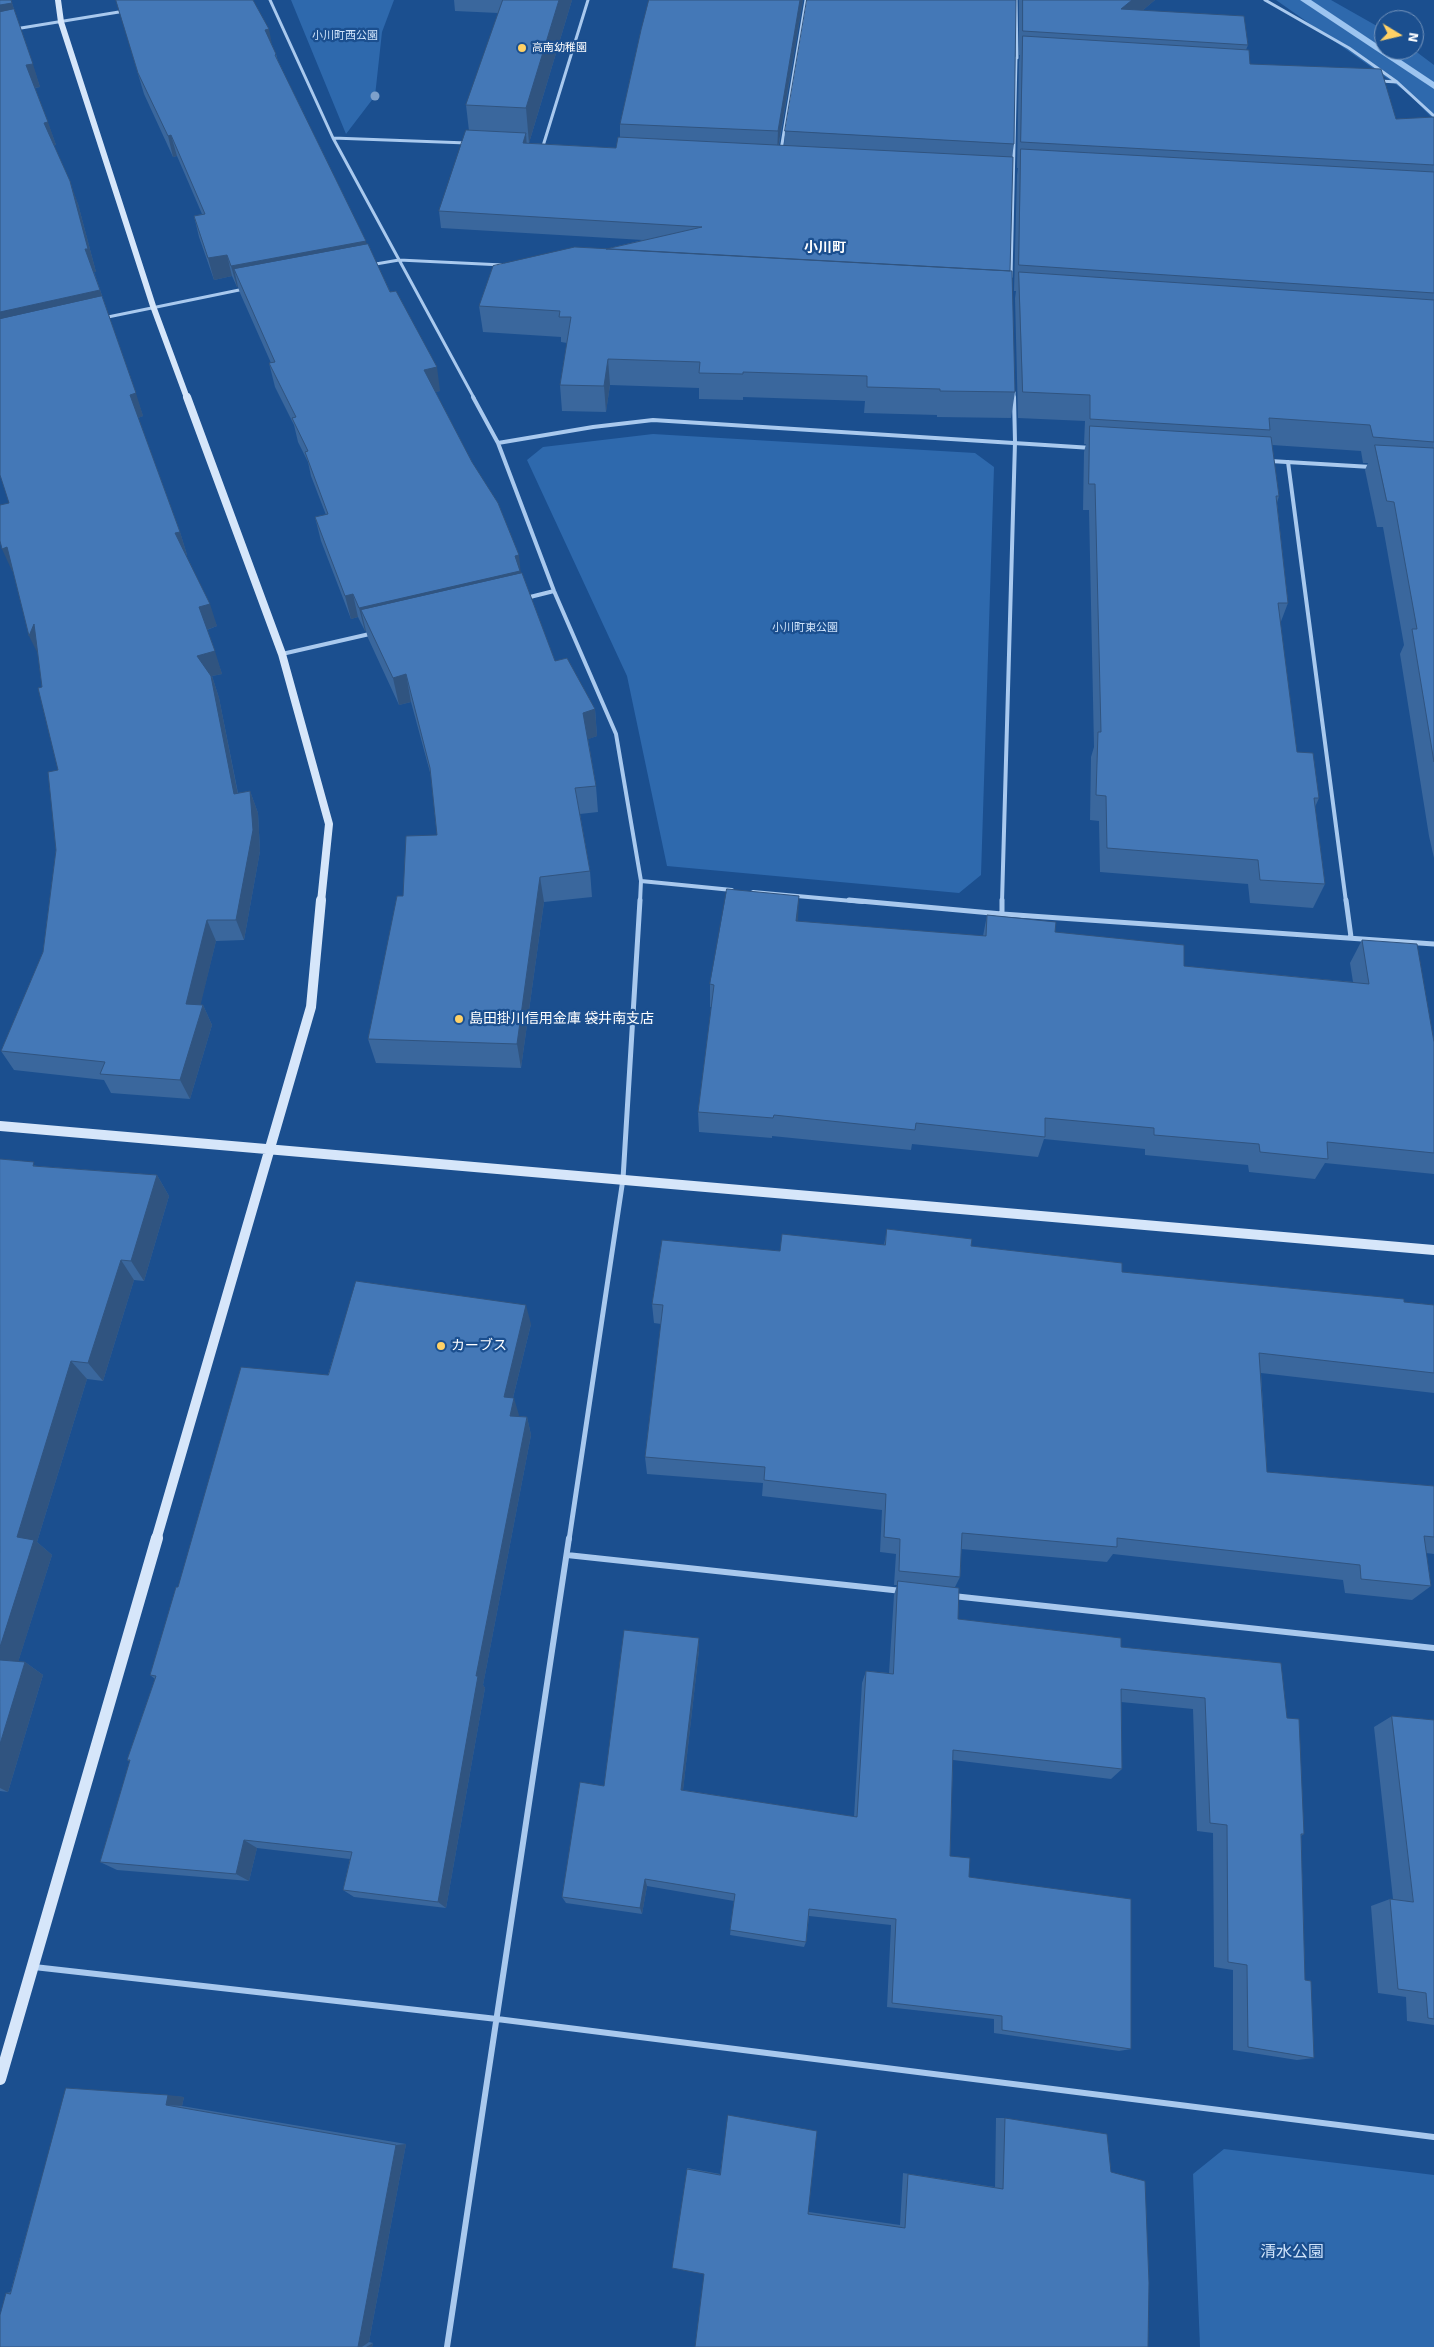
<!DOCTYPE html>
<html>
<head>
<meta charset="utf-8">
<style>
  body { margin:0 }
  #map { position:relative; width:1434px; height:2347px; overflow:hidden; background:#1b4f8f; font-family:Signika,sans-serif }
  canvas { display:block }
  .north { position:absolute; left:1374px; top:10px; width:50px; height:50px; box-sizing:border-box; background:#1b4f8f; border:1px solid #7695bc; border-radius:50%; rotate:99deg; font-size:14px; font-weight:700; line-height:20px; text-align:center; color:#fff }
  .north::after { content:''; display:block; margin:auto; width:18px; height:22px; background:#ffd166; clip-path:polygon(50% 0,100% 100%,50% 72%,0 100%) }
</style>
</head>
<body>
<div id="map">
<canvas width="1434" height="2347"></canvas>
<div class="north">N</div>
</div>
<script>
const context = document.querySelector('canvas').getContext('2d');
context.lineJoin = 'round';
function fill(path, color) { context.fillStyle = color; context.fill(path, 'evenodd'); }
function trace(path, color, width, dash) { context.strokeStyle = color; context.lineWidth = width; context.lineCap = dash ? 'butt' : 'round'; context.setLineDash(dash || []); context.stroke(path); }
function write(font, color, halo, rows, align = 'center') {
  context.font = font + ' Signika,"Noto Sans JP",sans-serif'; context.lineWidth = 4.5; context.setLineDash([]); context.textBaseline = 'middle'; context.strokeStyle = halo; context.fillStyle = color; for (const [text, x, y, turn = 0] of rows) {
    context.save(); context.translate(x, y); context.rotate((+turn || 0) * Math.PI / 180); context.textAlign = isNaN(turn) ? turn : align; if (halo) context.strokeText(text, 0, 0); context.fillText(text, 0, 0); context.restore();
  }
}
fill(new Path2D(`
  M291 0H394L382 32 375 96 346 134Z
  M1276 0H1331L1384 30V50H1414L1434 65V120L1408 93Z
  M653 434 975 453 994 467 981 875 959 893 667 866 627 676 527 460 543 447Z
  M1224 2149 1434 2175V2347H1200L1193 2174Z`), '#2e69ad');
fill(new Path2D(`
  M1300 0H1311L1434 82V89Z`), '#9cc4f0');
trace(new Path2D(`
  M270 0 333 138 474 398
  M1016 0 1017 58
  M1265 0 1349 48 1397 82 1434 116
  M15 29 125 11
  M1380 81 1397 82
  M333 138 467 143
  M543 146 588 0
  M781 150 806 0
  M370 265 399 260 503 265
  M1011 277 1016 58
  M103 318 244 289
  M1014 392V398`), '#a9c9ee', 3);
trace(new Path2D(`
  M473 397 498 443 554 591 616 734 641 881 640 902
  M498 443 593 427 653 420 1092 448
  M1270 461 1371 467
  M1288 462 1346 902
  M526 598 554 591
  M282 654 374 633
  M641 881 732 890
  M753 892 863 902
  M1002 902 1015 442 1014 397`), '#a9c9ee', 4);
trace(new Path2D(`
  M849 900 1002 914 1434 944
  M1346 900 1351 937
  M1002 914V900
  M569 1540 623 1179 640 900`), '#a9c9ee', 5);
trace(new Path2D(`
  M567 1555 902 1591
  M953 1596 1434 1648
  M34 1967 497 2019 1434 2137
  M447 2347 569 1538`), '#a9c9ee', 6);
trace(new Path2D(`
  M58 0 61 22 153 306 187 398`), '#d6e6fa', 6);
trace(new Path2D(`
  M187 397 282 654 329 824 321 902`), '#d6e6fa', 8);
trace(new Path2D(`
  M0 1126 1434 1250
  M156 1540 311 1007 321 900`), '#d6e6fa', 10);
trace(new Path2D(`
  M0 2079 157 1538`), '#d6e6fa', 12);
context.fillStyle = '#7ea0ca';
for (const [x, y] of [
  [375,96]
]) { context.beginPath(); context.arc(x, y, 4.5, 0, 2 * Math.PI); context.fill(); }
fill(new Path2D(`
  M11 0 40 87 35 88 56 145H54L78 204 96 272H94L143 416 138 418 180 532 187 555H186L217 626 207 630 222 674 212 676 219 698 238 793 250 791 258 813 260 851 244 940 216 941 200 1005H203L212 1025 190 1099 111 1093 104 1080 14 1070 1 1051 43 952 56 850 58 770 42 687 38 654 13 571H12L9 503Z
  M116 0 272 45 276 54 278 61 367 245 440 391 435 392 521 574 555 661 595 709 597 736 588 739 596 786 598 812 580 814 590 871 592 897 544 902 521 1068 376 1063 368 1039 403 896 437 835 431 776 411 702 399 705 368 638 366 631H365L358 617 351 619 321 541 315 517 326 515 311 476 308 462 298 442 294 425 275 387 269 363H271L240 293 238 287H237L232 276 214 280 199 237 194 216 202 214 177 156 173 157 144 94Z
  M454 0H572L529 143 616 148 620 137V124L649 0H803L779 145 784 146 785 131 1014 144 1012 157 1010 271 1015 392 1011 418 937 417V415L864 413 865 401 743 397V400L699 399V388L610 385 606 412 562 411 560 385 567 343 561 342V337L483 332 479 306 606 249 643 240 441 228 439 211 469 131 466 105 498 13 455 11Z
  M1019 0H1155L1143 10 1248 45 1246 50 1250 64 1396 119 1434 117V858L1429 836 1400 654 1404 645 1383 527H1377L1365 470 1368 463H1363L1361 451 1272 445 1279 496 1277 503 1288 603 1280 624 1297 752 1319 798 1315 807 1325 884 1313 908 1250 903 1248 884 1100 872 1099 821 1090 820 1091 757 1094 747 1089 510H1083L1084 452 1086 444H1084L1085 421 1018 418 1015 298 1016 291H1014L1017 175 1018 168H1017L1019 62 1020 55H1019Z
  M987 915 1055 932 1184 966 1353 982 1350 963 1362 940 1434 1042V1174L1325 1163 1315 1179 1249 1172 1248 1165 1145 1155V1149L1044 1139 1038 1157 912 1144 911 1150 772 1136V1138L699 1132 698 1112 712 1007H710V984L797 922 983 936Z
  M0 1159 37 1166 157 1175 169 1196 144 1281 134 1280 103 1381 87 1379 37 1542 52 1555 18 1662H25L43 1675 8 1792 0 1791Z
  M887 1229 971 1246 1122 1272 1434 1305V1393L1261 1373 1267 1472 1434 1486V1554L1426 1553 1431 1586 1412 1600 1345 1593 1343 1580 1113 1554 1107 1562 961 1549 960 1577 955 1587 958 1619 1121 1647 1287 1718 1304 1834 1301 1836 1305 1980 1314 2058 1297 2060 1233 2050V1970L1214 1967 1213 1833 1197 1831 1193 1709 1121 1702 1122 1769 1111 1779 953 1760 950 1856 1131 2049 1119 2051 994 2033V2019L887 2007 891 1925 809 1916 806 1942 804 1947 730 1935 734 1901 647 1886 642 1914 566 1903 562 1897 604 1786 699 1638V1650L683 1790 854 1817 862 1683 866 1671 889 1673 894 1595 897 1585H894L896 1554 880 1552 882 1510 762 1496 763 1483 647 1474 645 1457 661 1324 654 1323 652 1304 780 1251 884 1245Z
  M531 1324 513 1398 518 1416 527 1417 531 1435 483 1685 485 1688 446 1908 354 1897 343 1890 350 1859 257 1848 249 1881 117 1870 100 1862 130 1762 127 1760 155 1679 150 1675 178 1587 328 1375Z
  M1392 1716 1434 1720V2025L1407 2021 1406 1997 1378 1993 1371 1906 1390 1899H1393L1374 1727Z
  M66 2088 184 2097 182 2106 406 2144 369 2342 373 2343 372 2347H0L6 2293 11 2292Z
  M996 2118H1005L1111 2172 1148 2347 703 2274 687 2169V2168L720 2174 809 2212 900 2225 903 2173 995 2187Z`), '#3a679d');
fill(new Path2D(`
  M559 0H572L529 143 526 108Z
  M800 0H803L777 154 778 131Z
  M1132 0H1155L1117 32 1121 9Z
  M12 3 19 25 0 29V5Z
  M269 29 273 50 265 30Z
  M33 64 40 87 33 88 26 65Z
  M48 122 56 145H52L44 123Z
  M526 133 527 150 523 143Z
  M171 135 177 156 173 157 168 136Z
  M70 181 78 204 96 272H93L85 249Z
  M366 241 370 262 234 269 238 287H237L231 266Z
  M227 255 232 276 214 280 208 258Z
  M100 290 108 313 0 337V312Z
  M608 359 610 385 606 412 604 386Z
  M437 367 440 391 428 394 424 370Z
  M136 393 143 416 138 418 130 395Z
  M180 532 187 555 183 556 175 533Z
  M7 547 18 570 12 571 2 549Z
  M519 555 523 594 361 610 366 631H365L359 608Z
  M353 594 358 617 351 619 345 596Z
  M210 604 217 626 206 630 199 607Z
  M34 624 40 658 29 636Z
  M215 651 222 674 212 676 219 698 242 815 234 794 197 656Z
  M406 674 411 702 399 705 393 678Z
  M595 709 597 736 586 740 583 713Z
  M250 791 258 813 260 851 244 940 236 920Z
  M540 877 544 902 521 1068 517 1044Z
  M799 896 798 920 794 944 796 921Z
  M207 920 216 941 196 1024 186 1004Z
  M203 1005 212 1025 190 1099 180 1080Z
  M157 1175 169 1196 144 1281 131 1261Z
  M121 1260 134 1280 103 1381 88 1363Z
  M526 1305 531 1324 509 1414 504 1397Z
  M71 1361 87 1379 37 1542 52 1555 15 1672 0 1662V1647L17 1537Z
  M514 1398 519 1415 515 1433 510 1416Z
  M527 1417 531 1435 483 1685 485 1688 446 1908 438 1902 476 1676Z
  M699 1638V1650L682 1799 681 1790Z
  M25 1662 43 1675 8 1792 0 1788V1744Z
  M244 1840 257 1848 249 1881 236 1874Z
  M645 1879 647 1886 642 1914 640 1908Z
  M168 2095 184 2097 182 2106 166 2105Z
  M406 2144 369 2342 362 2347H358L396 2145Z
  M373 2343 372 2347H366Z`), '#305480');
const building = new Path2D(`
  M0 0H11L12 3 0 5Z
  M116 0H253L269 29 265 30 276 54 275 55 366 241 231 266 227 255 208 258 194 216 205 214 171 135 168 136 138 73Z
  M503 0H559L526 108 466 105Z
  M649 0H800L778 131 620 124 641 30Z
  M807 0H1016L1014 144 785 131Z
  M1023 0H1132L1121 9 1244 16 1248 45 1023 31Z
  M14 9 33 64 26 65 48 122 44 123 70 181 88 249H85L100 290 0 312V12Z
  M1023 36 1249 50 1250 64 1381 69 1396 119 1434 117V165L1021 142Z
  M466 130 526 133 523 143 616 148 618 137 1013 157 1010 271 606 249 702 227 439 211Z
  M1021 149 1434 172V293L1019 265Z
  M368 244 390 292 396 291 437 367 424 370 472 462 498 503 519 555 515 556 520 571 359 608 353 594 345 596 315 517 328 514 305 452 308 451 292 418 296 417 269 363 275 362 234 269Z
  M575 247 1012 271 1015 392 940 391V389L867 387V376L743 372V374L699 373 700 362 608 359 604 386 560 385 571 317H559L560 311 479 306 493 266Z
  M1019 272 1434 300V442L1373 437 1370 425 1269 418 1270 430 1090 419V395L1023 392Z
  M102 296 136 393 130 395 180 532 175 533 210 604 199 607 215 651 197 656 211 676 234 794 250 791 253 830 236 920H207L186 1004 203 1005 180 1080 100 1074 105 1062 1 1051 43 952 56 850 48 772 58 770 38 688 42 687 34 624 29 636 7 547 2 549 0 541V505L9 503 0 475V319Z
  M1090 426 1271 437 1279 496H1276L1288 603H1278L1297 752 1313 753 1319 798H1314L1325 884 1260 880 1258 860 1107 848 1106 796 1096 795 1098 732H1101L1095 484H1089Z
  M1375 445 1434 448V762L1412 629H1417L1394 502 1387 501Z
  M522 573 555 661 567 658 595 709 583 713 596 786 575 788 590 871 540 877 517 1044 368 1039 397 896H403L406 836 437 835 430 768 406 674 393 678 361 610Z
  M727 889 799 896 796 921 986 936 987 915 1056 922 1055 932 1184 945V966L1369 984 1362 940 1417 944 1434 1042V1153L1327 1142 1328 1159 1260 1152 1259 1144 1154 1135V1128L1045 1118V1137L916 1123 915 1130 774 1115 773 1118 698 1112 714 985 710 984Z
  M0 1159 34 1162 33 1166 157 1175 131 1261 121 1260 88 1363 71 1361 17 1537 34 1540 0 1647Z
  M887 1229 972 1239 971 1246 1122 1263V1272L1404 1299V1302L1434 1305V1373L1259 1353 1267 1472 1434 1486V1537L1424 1536 1431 1586 1361 1579 1360 1565 1117 1538V1547L962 1533 960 1577 899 1571 900 1539 884 1537 886 1494 764 1480 765 1467 645 1457 663 1305 652 1304 662 1240 780 1251 782 1234 885 1245Z
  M356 1281 526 1305 504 1397 514 1398 510 1416 527 1417 476 1676H478L438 1902 343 1890 352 1852 244 1840 236 1874 100 1862 130 1760H127L156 1676 150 1675 176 1587H178L241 1367 328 1375Z
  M898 1581 959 1588 958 1619 1121 1638V1647L1281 1663 1287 1718 1299 1719 1304 1834H1301L1305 1980 1311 1981 1314 2058 1248 2047 1247 1965 1228 1962 1227 1825 1210 1823 1205 1698 1121 1689 1122 1769 953 1750 950 1856 970 1858 969 1877 1131 1899V2049L1002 2030V2016L892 2003 896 1919 809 1909 806 1942 730 1930 735 1894 645 1879 640 1908 562 1897 580 1782 604 1786 624 1630 699 1638 681 1790 857 1817 866 1671 893 1674Z
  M0 1660 25 1662 0 1744Z
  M1392 1716 1434 1720V2019L1428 2018 1426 1993 1398 1989 1390 1899 1413 1902Z
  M66 2088 168 2095 166 2105 396 2145 358 2347H0V2315L6 2293 10 2294Z
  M728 2115 817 2131 808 2214 905 2228 908 2174 1003 2189 1005 2118 1107 2134 1111 2172 1145 2181 1149 2283 1148 2347H695L704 2274 672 2268 687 2169 720 2175Z`);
fill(building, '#4478b7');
trace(building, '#305480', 1);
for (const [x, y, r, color] of [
  [522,48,5,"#ffd166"],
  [459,1019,5,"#ffd166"],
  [441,1346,5,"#ffd166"]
]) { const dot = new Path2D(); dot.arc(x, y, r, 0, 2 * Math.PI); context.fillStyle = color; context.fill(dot); trace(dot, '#1b4f8f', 2); }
write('11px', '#cfe3fa', '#1b4f8f', [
  ["小川町西公園",345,36],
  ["小川町東公園",805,628]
]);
write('11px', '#fff', '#1b4f8f', [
  ["高南幼稚園",532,48]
], 'left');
write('bold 14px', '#fff', '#1b4f8f', [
  ["小川町",825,248]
]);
write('14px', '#fff', '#1b4f8f', [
  ["島田掛川信用金庫 袋井南支店",469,1019],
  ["カーブス",451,1346]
], 'left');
write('16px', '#cfe3fa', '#1b4f8f', [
  ["清水公園",1292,2253]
]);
</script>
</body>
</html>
